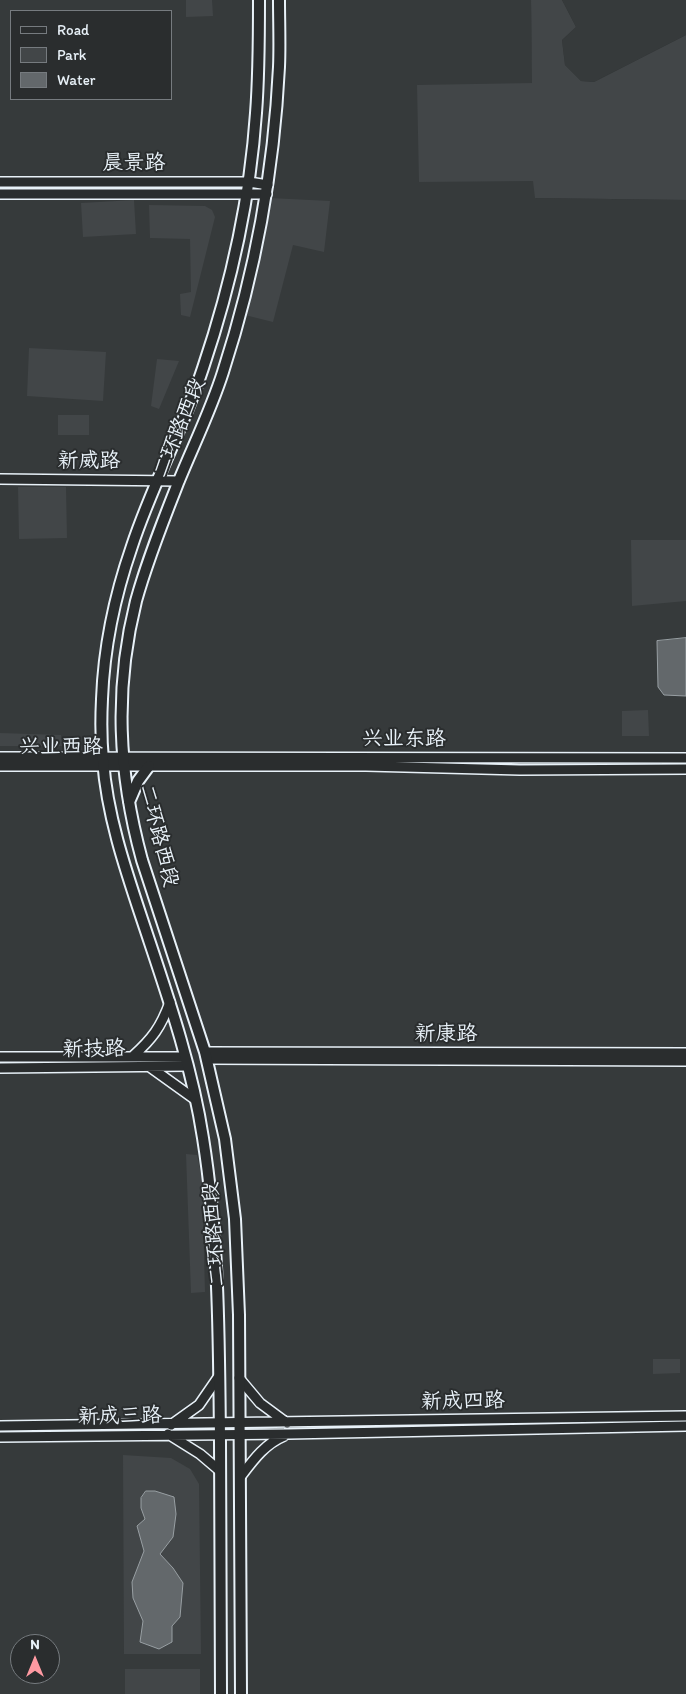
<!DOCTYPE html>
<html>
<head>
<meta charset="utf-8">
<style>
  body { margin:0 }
  #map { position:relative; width:686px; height:1694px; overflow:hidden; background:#2a2d2e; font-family:Itim,sans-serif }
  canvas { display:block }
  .legend { position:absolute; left:10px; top:10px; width:162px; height:90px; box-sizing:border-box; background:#2a2d2e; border:1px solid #767b7f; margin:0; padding:6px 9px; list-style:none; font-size:15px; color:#e8f1f8 }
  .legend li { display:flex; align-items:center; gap:10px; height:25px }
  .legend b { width:25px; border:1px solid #767b7f }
  .north { position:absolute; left:10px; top:1634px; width:50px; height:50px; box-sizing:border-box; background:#2a2d2e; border:1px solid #767b7f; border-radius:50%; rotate:0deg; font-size:14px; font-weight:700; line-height:20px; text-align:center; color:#e8f1f8 }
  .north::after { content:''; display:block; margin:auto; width:18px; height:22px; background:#ff9aa2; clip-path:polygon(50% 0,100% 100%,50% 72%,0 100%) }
</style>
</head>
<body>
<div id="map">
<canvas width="686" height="1694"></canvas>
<ul class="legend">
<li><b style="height:6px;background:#2a2d2e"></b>Road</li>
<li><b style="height:14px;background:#424648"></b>Park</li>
<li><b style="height:14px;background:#63686b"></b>Water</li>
</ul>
<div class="north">N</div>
</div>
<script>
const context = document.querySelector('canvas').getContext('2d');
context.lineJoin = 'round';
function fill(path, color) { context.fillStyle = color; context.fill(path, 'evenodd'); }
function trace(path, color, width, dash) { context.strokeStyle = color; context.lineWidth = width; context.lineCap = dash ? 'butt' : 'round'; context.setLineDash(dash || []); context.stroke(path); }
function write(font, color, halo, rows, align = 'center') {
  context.font = font + ' Itim,"LXGW WenKai TC",sans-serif'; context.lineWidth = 4; context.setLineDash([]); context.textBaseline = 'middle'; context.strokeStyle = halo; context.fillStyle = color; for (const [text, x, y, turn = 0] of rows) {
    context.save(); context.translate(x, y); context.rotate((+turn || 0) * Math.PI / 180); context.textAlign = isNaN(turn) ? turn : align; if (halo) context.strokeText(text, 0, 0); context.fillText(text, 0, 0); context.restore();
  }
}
fill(new Path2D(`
  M0 0H531L534 181 536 198 686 200V1694H0ZM11 11H171V99H11ZM20 1644H50V1674H20Z
  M562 0H686V35L594 82 581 81 565 65 562 40 576 27Z`), '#363a3b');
fill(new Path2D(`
  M186 0H212L213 16 186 17Z
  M531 0H562L576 27 562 40 565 65 581 81 594 82 686 35V200L535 198 533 181 419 182 417 85 532 83Z
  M270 198 330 201 324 252 293 245 273 322 245 315Z
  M134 200 136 234 83 237 81 203Z
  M149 205 205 206 212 210 215 217 190 317 181 315 180 294 191 292 190 239 150 238Z
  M29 348 106 352 103 401 27 396Z
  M157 359 179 361 159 409 151 406Z
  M58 415H89V435H58Z
  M18 487H66L67 538 19 539Z
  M631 540H686V601L632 606Z
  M648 710 649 736H622V711Z
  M0 733 61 735 62 746H0Z
  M186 1154 197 1155 202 1178 205 1292 191 1293Z
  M653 1359H680V1373L653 1374Z
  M123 1455 171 1458 190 1469 199 1484 201 1654H124Z
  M125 1669H200V1694H125Z`), '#424648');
const water = new Path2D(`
  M686 638V696L664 695 658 687 657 641Z
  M146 1491H155L174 1497 176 1514 173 1537 160 1554 173 1568 183 1583 180 1617 172 1626V1642L159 1649 140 1642 143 1621 133 1598 132 1582 144 1551 137 1526 145 1519 141 1508V1498Z`);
fill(water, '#63686b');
trace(water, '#989fa3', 1);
const secondary = new Path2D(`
  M0 182H249L268 185
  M0 194H267
  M0 479 179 481
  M0 757 686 758
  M0 766H366L520 770 686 769
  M205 1052 686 1053
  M133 1056C152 1039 161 1027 170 1002
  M0 1057H185
  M207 1059 686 1061
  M150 1067 196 1100
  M0 1068 187 1066
  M239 1378 260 1403 287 1423
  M171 1425 199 1405 219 1376
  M0 1426 686 1416
  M168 1434 200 1454 220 1471
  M0 1437 289 1434 686 1426
  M241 1476C254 1459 265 1444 284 1436`);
const primary = new Path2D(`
  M129 802 138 781 149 766
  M221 1694C221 1610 220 1526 220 1442 219 1340 219 1238 203 1138 192 1066 168 997 145 928 127 874 107 817 103 760 101 740 101 719 102 699 104 646 115 595 132 546 152 485 183 429 203 368 231 285 250 200 256 113 259 75 259 38 259 0
  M241 1694 239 1315 235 1219 225 1139 205 1052 142 860C118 772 114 689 136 601 147 561 163 521 178 483 193 446 211 410 223 372 255 273 274 170 279 67 280 45 279 22 279 0`);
trace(secondary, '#e8f1f8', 12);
trace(primary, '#e8f1f8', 14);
trace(secondary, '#2a2d2e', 9);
trace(primary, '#2a2d2e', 10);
write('21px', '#e8f1f8', '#2a2d2e', [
  ["晨景路",134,164],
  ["二环路西段",180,428,-68],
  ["新威路",89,462],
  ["兴业东路",404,740],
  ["兴业西路",61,748],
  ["二环路西段",158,836,76],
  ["新康路",446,1035],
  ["新技路",94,1050,-1],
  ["二环路西段",215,1234,-94],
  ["新成四路",463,1402,-1],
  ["新成三路",120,1417,-1]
]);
</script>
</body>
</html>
